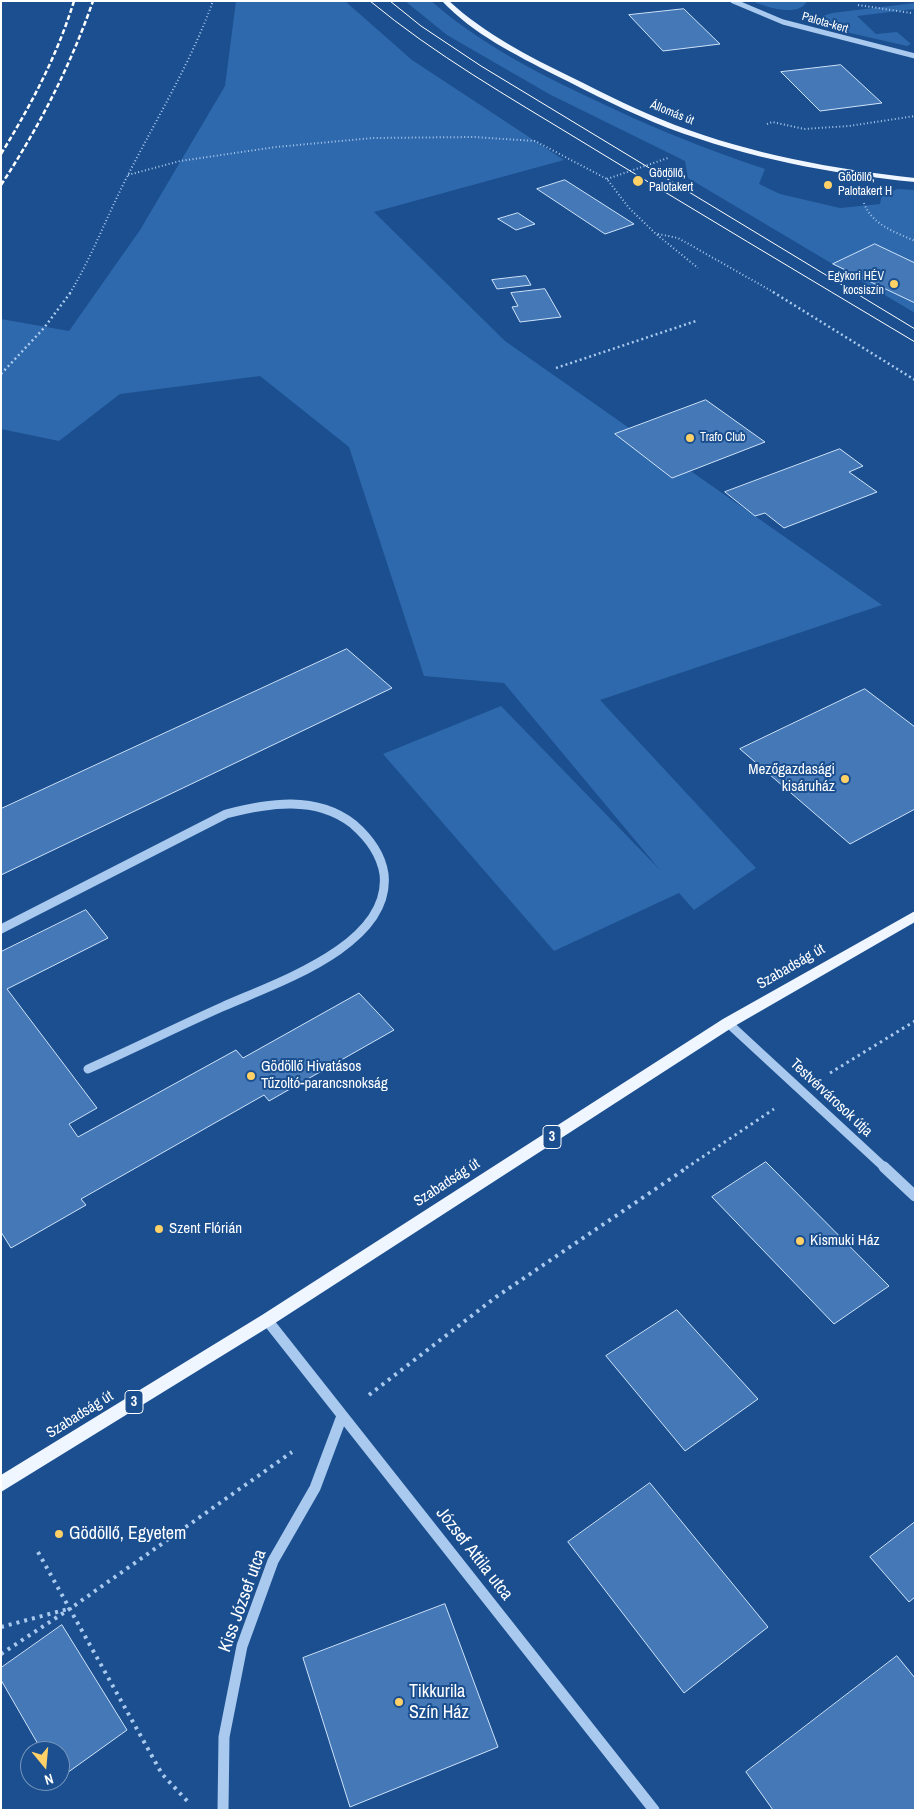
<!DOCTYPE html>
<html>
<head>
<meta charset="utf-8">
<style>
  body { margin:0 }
  #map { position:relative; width:916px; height:1811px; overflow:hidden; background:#1b4f8f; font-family:"Archivo Narrow",sans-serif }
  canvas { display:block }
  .frame { position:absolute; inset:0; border:2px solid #fff; pointer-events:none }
  .north { position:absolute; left:20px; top:1741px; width:50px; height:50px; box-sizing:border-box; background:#1b4f8f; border:1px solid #7695bc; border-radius:50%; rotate:163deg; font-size:14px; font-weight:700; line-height:20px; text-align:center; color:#fff }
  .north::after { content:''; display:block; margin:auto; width:18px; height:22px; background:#ffd166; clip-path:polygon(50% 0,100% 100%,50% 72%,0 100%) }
</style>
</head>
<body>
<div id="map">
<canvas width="916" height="1811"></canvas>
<div class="frame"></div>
<div class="north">N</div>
</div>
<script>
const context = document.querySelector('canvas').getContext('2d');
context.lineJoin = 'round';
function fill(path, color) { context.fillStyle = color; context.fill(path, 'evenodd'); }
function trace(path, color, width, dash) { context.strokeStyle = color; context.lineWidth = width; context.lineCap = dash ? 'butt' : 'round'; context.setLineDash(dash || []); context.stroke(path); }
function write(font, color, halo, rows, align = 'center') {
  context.font = font + ' "Archivo Narrow",sans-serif'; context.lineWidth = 4; context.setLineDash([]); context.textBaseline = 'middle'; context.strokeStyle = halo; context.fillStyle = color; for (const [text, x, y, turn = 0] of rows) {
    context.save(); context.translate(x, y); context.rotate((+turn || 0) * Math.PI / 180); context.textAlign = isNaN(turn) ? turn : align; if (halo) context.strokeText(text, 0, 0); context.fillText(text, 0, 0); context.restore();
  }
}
fill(new Path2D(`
  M236 1H345L412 60 564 160 374 212 505 341 882 605 600 700 756 868 694 910 679 893 554 951 383 754 501 706 660 870 504 683 424 676 349 447 260 376 120 394 59 441 1 429V319L69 331 140 230 225 86Z
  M405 1H431C477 41 531 70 586 96 644 124 704 149 765 169L759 184 780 194 840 208 880 204 882 194 898 189 915 190V313L688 178 685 161 549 94 447 35Z
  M752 1H807C799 18 766 7 752 1Z
  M915 3V9L857 16 876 34 897 32 911 44 907 46 828 28 820 20 823 16 832 13Z`), '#2e69ad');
const building = new Path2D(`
  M684 9 720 44 663 51 629 15Z
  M841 65 882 103 820 111 781 72Z
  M565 180 634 224 605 234 537 189Z
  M518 213 535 224 516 230 498 219Z
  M875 244 915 263V303L833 264Z
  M526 276 531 285 497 289 492 280Z
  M545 289 561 317 520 322 512 307 518 306 511 293Z
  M706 400 765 442 672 478 615 434Z
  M840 449 863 466 849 472 877 492 784 528 765 513 755 516 725 492Z
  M347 649 392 688 1 875V809Z
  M865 689 915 727V809L850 844 740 749Z
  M86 910 108 938 7 989 97 1108 69 1124 78 1137 236 1050 243 1058 359 993 394 1030 269 1101 264 1095 81 1199 86 1205 11 1248 1 1232V952Z
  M766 1162 889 1286 834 1324 712 1197Z
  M677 1310 758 1399 685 1451 606 1356Z
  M650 1483 768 1627 684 1693 568 1542Z
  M915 1522V1597L909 1602 870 1557Z
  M445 1604 498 1747 350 1807 303 1658Z
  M62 1625 127 1730 60 1778V1751H42L1 1680V1668Z
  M897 1656 915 1678V1810H773L746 1772Z`);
fill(building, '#4478b7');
trace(building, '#cfe3fa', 1);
trace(new Path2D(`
  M858 5 911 13
  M767 124 772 122 804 129 849 126 915 116
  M128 175 180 161 276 147 373 138 474 137 535 141 607 179 629 208 656 234 698 268
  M607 179 668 158
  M864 203C872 225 895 232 915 241
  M658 234 678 238 775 293
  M70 293C93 255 108 213 129 173 158 116 191 62 213 1`), '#a9c9ee', 2, [1, 2.5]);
trace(new Path2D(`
  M773 292 915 380
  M556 368 696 321
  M1 374 44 328 71 292`), '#a9c9ee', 2.5, [2, 3]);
trace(new Path2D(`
  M830 1073 915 1021
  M686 1168 774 1109`), '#a9c9ee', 3, [2.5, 4]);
trace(new Path2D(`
  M369 1395 496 1297 688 1167
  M38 1552 162 1774 190 1804
  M1 1627 68 1609
  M1 1654 71 1608 292 1452`), '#a9c9ee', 4, [3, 5]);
trace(new Path2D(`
  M733 1 783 22 915 56`), '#a9c9ee', 5);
trace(new Path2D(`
  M1 929 226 814C268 803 316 795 353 824 368 837 381 854 384 874 392 946 273 984 222 1007 177 1027 133 1049 88 1069
  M728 1023 885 1168`), '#a9c9ee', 9);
trace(new Path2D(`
  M884 1167 915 1196
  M267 1320 654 1810
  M223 1810 224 1737 242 1646 273 1561 315 1488 342 1416`), '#a9c9ee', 11);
fill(new Path2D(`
  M442 1H449C485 34 528 56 571 77 605 94 639 111 675 125 752 154 832 169 915 178V182C831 174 748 158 668 128 630 113 593 94 555 75 516 55 473 34 442 1Z
  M915 911V922L733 1027 272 1325 1 1492V1475L262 1315 723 1019Z`), '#f0f6ff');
trace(new Path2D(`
  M370 1C435 55 509 97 581 141 692 209 803 275 915 342
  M390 1 421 26 481 66 915 329`), '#fff', 1);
trace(new Path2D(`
  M1 154C31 105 57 56 74 1
  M1 185C39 127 70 67 93 1`), '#fff', 2.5, [5, 2.5]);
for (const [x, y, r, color] of [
  [638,181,6,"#ffd166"],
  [828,185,5,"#ffd166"],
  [894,284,5,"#ffd166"],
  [690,438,5,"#ffd166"],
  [845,779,5,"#ffd166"],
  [251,1076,5,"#ffd166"],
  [159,1229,5,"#ffd166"],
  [800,1241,5,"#ffd166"],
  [59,1534,5,"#ffd166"],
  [399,1702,5,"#ffd166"]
]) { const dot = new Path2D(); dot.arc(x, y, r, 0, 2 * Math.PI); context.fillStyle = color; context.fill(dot); trace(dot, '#1b4f8f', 2); }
write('12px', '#fff', '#1b4f8f', [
  ["Palota-kert",825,23,16],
  ["Állomás út",672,113,22]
]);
write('12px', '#fff', '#1b4f8f', [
  ["Gödöllő,",649,174],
  ["Palotakert",649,188],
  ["Gödöllő,",838,178],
  ["Palotakert H",838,192],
  ["Egykori HÉV",884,277,"right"],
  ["kocsiszín",884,291,"right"],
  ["Trafo Club",700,438]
], 'left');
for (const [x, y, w] of [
  [552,1137,18],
  [134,1402,18]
]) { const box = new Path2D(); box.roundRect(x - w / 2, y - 11.5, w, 23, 4); context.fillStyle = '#1b4f8f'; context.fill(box); trace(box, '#fff', 1); }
write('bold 14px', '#fff', null, [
  ["3",552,1137],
  ["3",134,1402]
]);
write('15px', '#fff', '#1b4f8f', [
  ["Mezőgazdasági",835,770,"right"],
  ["kisáruház",835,787,"right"],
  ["Gödöllő Hivatásos",261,1067],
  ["Tűzoltó-parancsnokság",261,1084],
  ["Szent Flórián",169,1229],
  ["Kismuki Ház",810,1241]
], 'left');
write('15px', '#fff', '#1b4f8f', [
  ["Szabadság út",791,967,-30],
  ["Testvérvárosok útja",831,1098,43],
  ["Szabadság út",447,1183,-33],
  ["Szabadság út",80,1415,-32]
]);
write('18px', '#fff', '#1b4f8f', [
  ["Gödöllő, Egyetem",69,1534],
  ["Tikkurila",409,1692],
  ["Szín Ház",409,1713]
], 'left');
write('18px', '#fff', '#1b4f8f', [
  ["József Attila utca",474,1554,52],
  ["Kiss József utca",243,1601,-70]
]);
</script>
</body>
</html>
